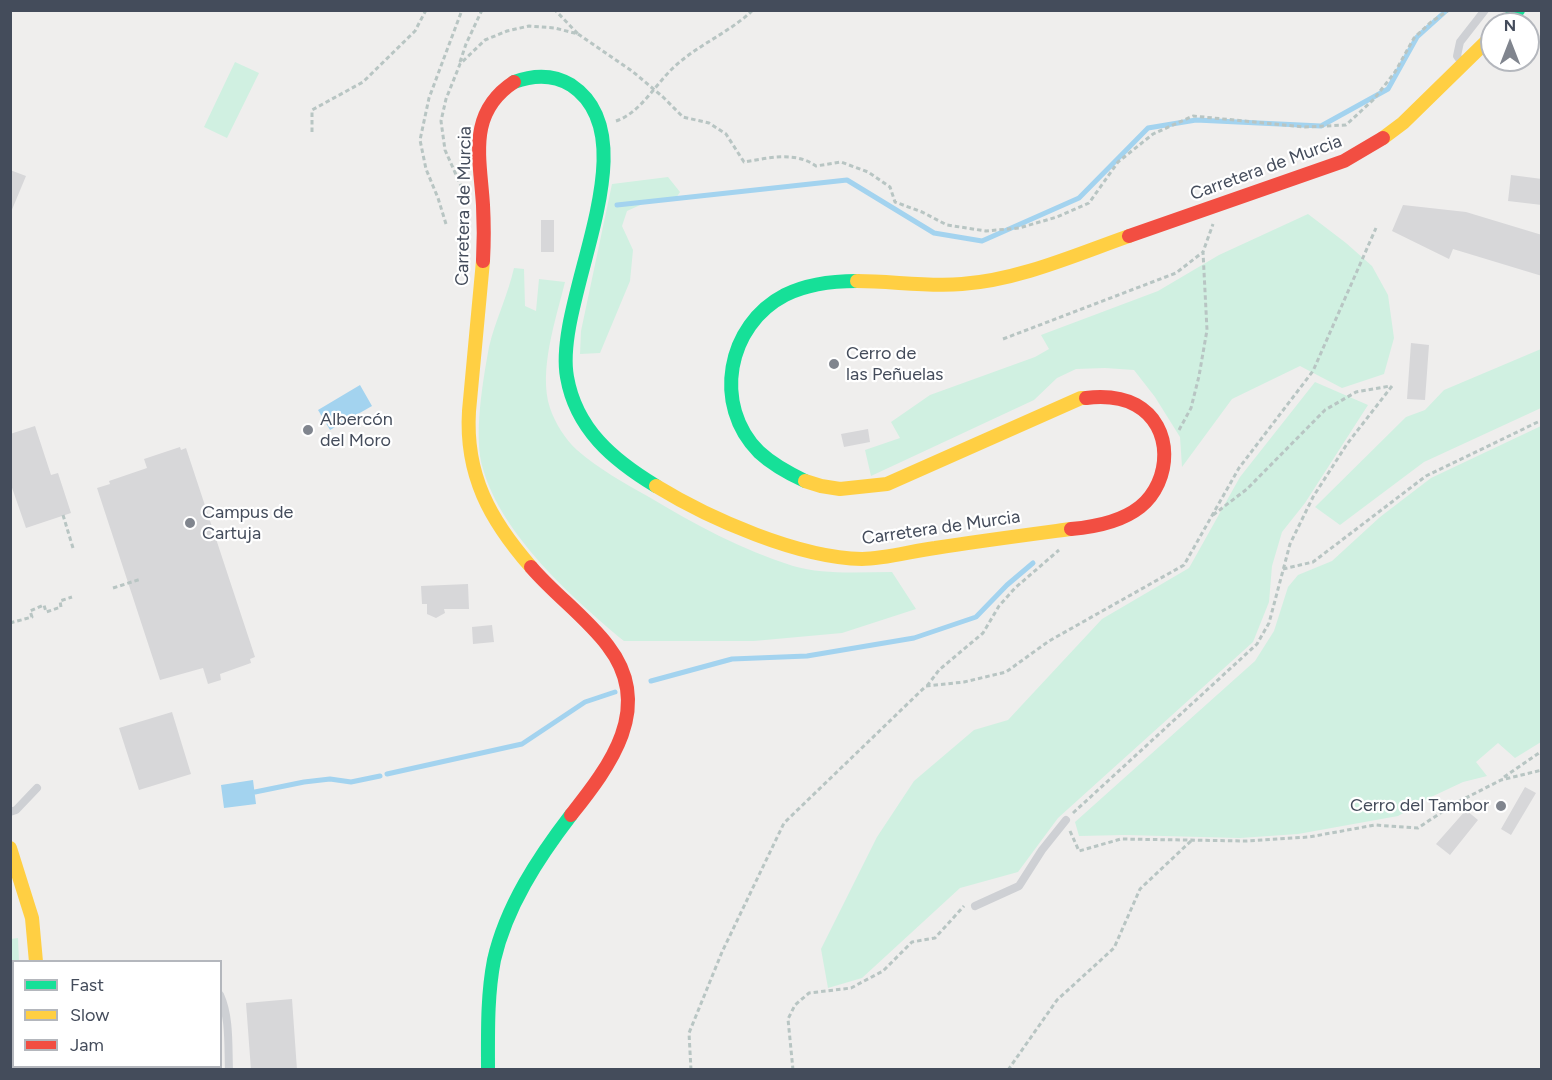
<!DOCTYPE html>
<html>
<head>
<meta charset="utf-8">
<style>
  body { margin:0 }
  #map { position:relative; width:1552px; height:1080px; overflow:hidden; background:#efeeed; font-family:Figtree,sans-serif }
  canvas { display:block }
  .frame { position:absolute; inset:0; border:12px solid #444c5b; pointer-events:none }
  .legend { position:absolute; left:12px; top:960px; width:210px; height:108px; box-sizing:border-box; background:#fff; border:2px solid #b4b7bd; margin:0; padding:8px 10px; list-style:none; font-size:18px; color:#444c5b }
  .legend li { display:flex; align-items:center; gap:12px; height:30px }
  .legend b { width:30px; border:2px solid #b4b7bd }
  .north { position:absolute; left:1480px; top:12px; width:60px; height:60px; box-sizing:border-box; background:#fff; border:2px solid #b4b7bd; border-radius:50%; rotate:0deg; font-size:16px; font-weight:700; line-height:24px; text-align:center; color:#444c5b }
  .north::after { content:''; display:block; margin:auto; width:21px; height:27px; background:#80858e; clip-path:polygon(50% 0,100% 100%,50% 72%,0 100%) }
</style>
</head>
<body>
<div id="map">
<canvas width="1552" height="1080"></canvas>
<div class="frame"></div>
<ul class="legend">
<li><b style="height:8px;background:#16e098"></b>Fast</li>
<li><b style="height:8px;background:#ffcf43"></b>Slow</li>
<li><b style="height:8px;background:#f24e42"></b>Jam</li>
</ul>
<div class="north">N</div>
</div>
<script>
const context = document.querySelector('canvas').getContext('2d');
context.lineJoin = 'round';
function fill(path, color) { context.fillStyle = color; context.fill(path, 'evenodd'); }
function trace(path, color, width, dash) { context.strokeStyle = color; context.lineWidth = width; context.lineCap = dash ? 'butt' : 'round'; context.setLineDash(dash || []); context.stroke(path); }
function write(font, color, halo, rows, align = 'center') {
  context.font = font + ' Figtree,sans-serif'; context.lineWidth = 4.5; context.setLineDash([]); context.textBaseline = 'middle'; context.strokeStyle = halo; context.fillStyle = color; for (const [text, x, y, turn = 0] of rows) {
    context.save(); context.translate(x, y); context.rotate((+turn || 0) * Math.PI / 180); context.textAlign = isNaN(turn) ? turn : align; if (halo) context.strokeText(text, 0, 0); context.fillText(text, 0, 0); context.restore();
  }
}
fill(new Path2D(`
  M235 62 259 73 227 138 204 127Z
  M668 177 680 192 676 198 649 201 627 211 622 226 633 250 630 281 600 353 580 354 581 331 612 184Z
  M1308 214 1346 243 1372 266 1388 295 1394 338 1384 374 1342 388 1300 366 1232 399 1182 467 1180 437 1155 397 1134 370 1105 368 1076 369 1057 378 1034 400 871 476 865 450 900 438 891 422 930 395 1035 357 1049 349 1041 335 1158 291 1219 255Z
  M514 268 524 269 525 306 536 311 539 279 565 282C556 319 538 371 550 408 555 423 565 439 577 450 599 469 624 483 649 497 694 524 742 550 793 566 824 575 859 572 892 572L916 609 842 633 754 641H624C572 598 502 535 483 469 473 437 483 380 489 347 495 321 508 295 514 268Z
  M1541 349V408L1424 462 1340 525 1315 507 1406 417 1425 410 1444 390Z
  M1315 382 1368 405 1305 503 1282 532 1272 566 1269 602 1253 642 1058 818 1018 872 960 888 862 978 828 988 821 949 877 837 914 781 974 730 1008 720 1102 619 1189 568 1240 477Z
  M1541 426V742L1515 758 1498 743 1476 762 1487 776 1463 782 1429 798 1398 816 1298 834 1240 838 1125 835 1079 836 1075 822 1255 661 1274 631 1288 587 1298 575 1332 561 1380 517 1431 478Z
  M18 938 19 961 14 962 13 991 11 1000V939Z`), '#d0f0e1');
fill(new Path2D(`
  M360 385 372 406 330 430 318 410Z
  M253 780 256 804 224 808 221 785Z`), '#a3d3ef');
trace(new Path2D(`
  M617 205 847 180 934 233 982 241 1079 198 1148 128 1196 120 1321 126 1388 89 1417 37 1447 10
  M651 681 732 659 807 656 914 638 976 617 1007 585 1033 563
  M387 774 522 744 585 702 615 692
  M255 792 304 782 330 779 351 782 380 776`), '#a3d3ef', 5);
fill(new Path2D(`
  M10 170 26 176 11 212H10Z
  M1511 175 1542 179V205L1508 201Z
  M1403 205 1466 212 1542 235V276L1453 249 1449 259 1392 231Z
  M541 220H554V252H541Z
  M1411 343 1429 345 1425 400 1407 399Z
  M35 426 51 475 58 473 71 513 26 528 10 482V434Z
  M868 429 870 442 844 447 841 434Z
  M180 447 181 450 186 448 255 657 250 659 251 663 220 674 221 680 208 684 203 668 160 680 97 488 110 484 109 481 147 468 144 459Z
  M468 584 469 609H444L445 613 436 618 427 614V604H422L421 586Z
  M492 625 494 642 473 644 472 627Z
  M172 712 191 774 139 790 119 728Z
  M1525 787 1536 793 1511 835 1501 829Z
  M1466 810 1478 820 1450 855 1436 844Z
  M292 999 297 1070H251L246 1003Z`), '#d7d7d9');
trace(new Path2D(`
  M578 34 632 71 663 97 683 117 709 123 726 134 744 162C768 158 795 151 816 166L841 162 868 172 890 187 895 202 922 212 947 225 986 231 1019 228 1057 217 1089 203 1118 162 1153 134 1193 116 1305 127 1346 125 1374 99 1395 72 1414 38 1431 22 1449 10
  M460 62 466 44 482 10
  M616 121C640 113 655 85 673 68 697 45 729 33 753 10
  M312 132V110L363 82 415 31 426 10
  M462 188 445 150 441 121 446 99 460 64 485 40 507 31 529 26 555 28 578 34 555 10
  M446 224 438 198 426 169 420 140 429 98 462 10
  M1003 339 1176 273 1203 252
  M1179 430 1191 408 1199 376 1207 330 1203 252 1213 224
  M63 515 73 548
  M1213 515 1247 489 1325 410 1356 392 1390 386
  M1283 569 1313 562 1426 476 1542 420
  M113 588 141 579
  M10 623 32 617 30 611 44 605 46 612 61 607 60 601 72 597
  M927 686 939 670 983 633 999 606 1015 588 1059 550
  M1504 777 1542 751
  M1073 813 1257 644 1269 623 1290 544 1313 497 1347 444 1392 386
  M1070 831 1079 851 1121 839 1246 841 1309 837 1375 825 1418 828 1454 804 1501 780 1542 770
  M18 1066 21 1070
  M33 1070 36 1066
  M47 1070V1066
  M691 1070 689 1033 722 952 784 823 926 686 964 682 1006 672 1049 641 1184 565 1239 468 1313 371 1376 228
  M793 1070 788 1019 795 1005 809 993 851 988 883 971 912 942 935 938 964 906
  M1008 1070 1057 1000 1114 948 1140 889 1192 840`), '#b8c5c3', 3, [4.5, 3]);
trace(new Path2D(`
  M1462 63 1457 56 1460 42 1485 10
  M10 812 16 810 37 788
  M975 906 1019 886 1042 850 1066 820
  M220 995C230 1017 228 1046 229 1070
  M125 1066V1070
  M217 1066V1070`), '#ced0d4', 8);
trace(new Path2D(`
  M1504 24 1518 10
  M514 82C533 75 553 74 571 85 653 139 553 300 567 377 576 429 613 460 656 486
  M805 481C788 473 773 465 759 452 712 405 727 325 785 295 807 284 832 281 857 281
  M488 1070C488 1033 487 996 494 960 506 907 538 858 571 815`), '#16e098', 14);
trace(new Path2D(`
  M1383 138 1403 123 1492 36
  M483 261 469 411C465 475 490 520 531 567
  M857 281C892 281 927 287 962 284 1019 280 1075 255 1129 236
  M805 481 821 486 840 489 887 484 1081 398H1086
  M656 486C710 519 799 558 862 559 885 559 912 551 935 548 980 541 1026 535 1071 529
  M10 848 32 918 36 962
  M10 1038 14 1033`), '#ffcf43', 14);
trace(new Path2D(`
  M1129 236 1344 161 1383 138
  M483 261C484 242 484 223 483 205 480 157 467 113 514 82
  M1071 529C1095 527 1121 522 1140 507 1172 481 1174 426 1136 405 1121 397 1103 396 1086 398
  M531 567C555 595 586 617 608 646 655 707 610 766 571 815`), '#f24e42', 14);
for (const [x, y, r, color] of [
  [834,364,6,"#80858e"],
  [308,430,6,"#80858e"],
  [190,523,6,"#80858e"],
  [1501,806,6,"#80858e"]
]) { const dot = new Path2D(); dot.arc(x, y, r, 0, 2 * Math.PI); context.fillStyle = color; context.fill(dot); trace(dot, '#fff', 2); }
write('18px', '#444c5b', '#fff', [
  ["Carretera de Murcia",1266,168,-20],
  ["Carretera de Murcia",464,206,-89],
  ["Carretera de Murcia",941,528,-8]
]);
write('18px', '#444c5b', '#fff', [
  ["Cerro de",846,354],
  ["las Peñuelas",846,375],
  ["Albercón",320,420],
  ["del Moro",320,441],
  ["Campus de",202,513],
  ["Cartuja",202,534],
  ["Cerro del Tambor",1489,806,"right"]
], 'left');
</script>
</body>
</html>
